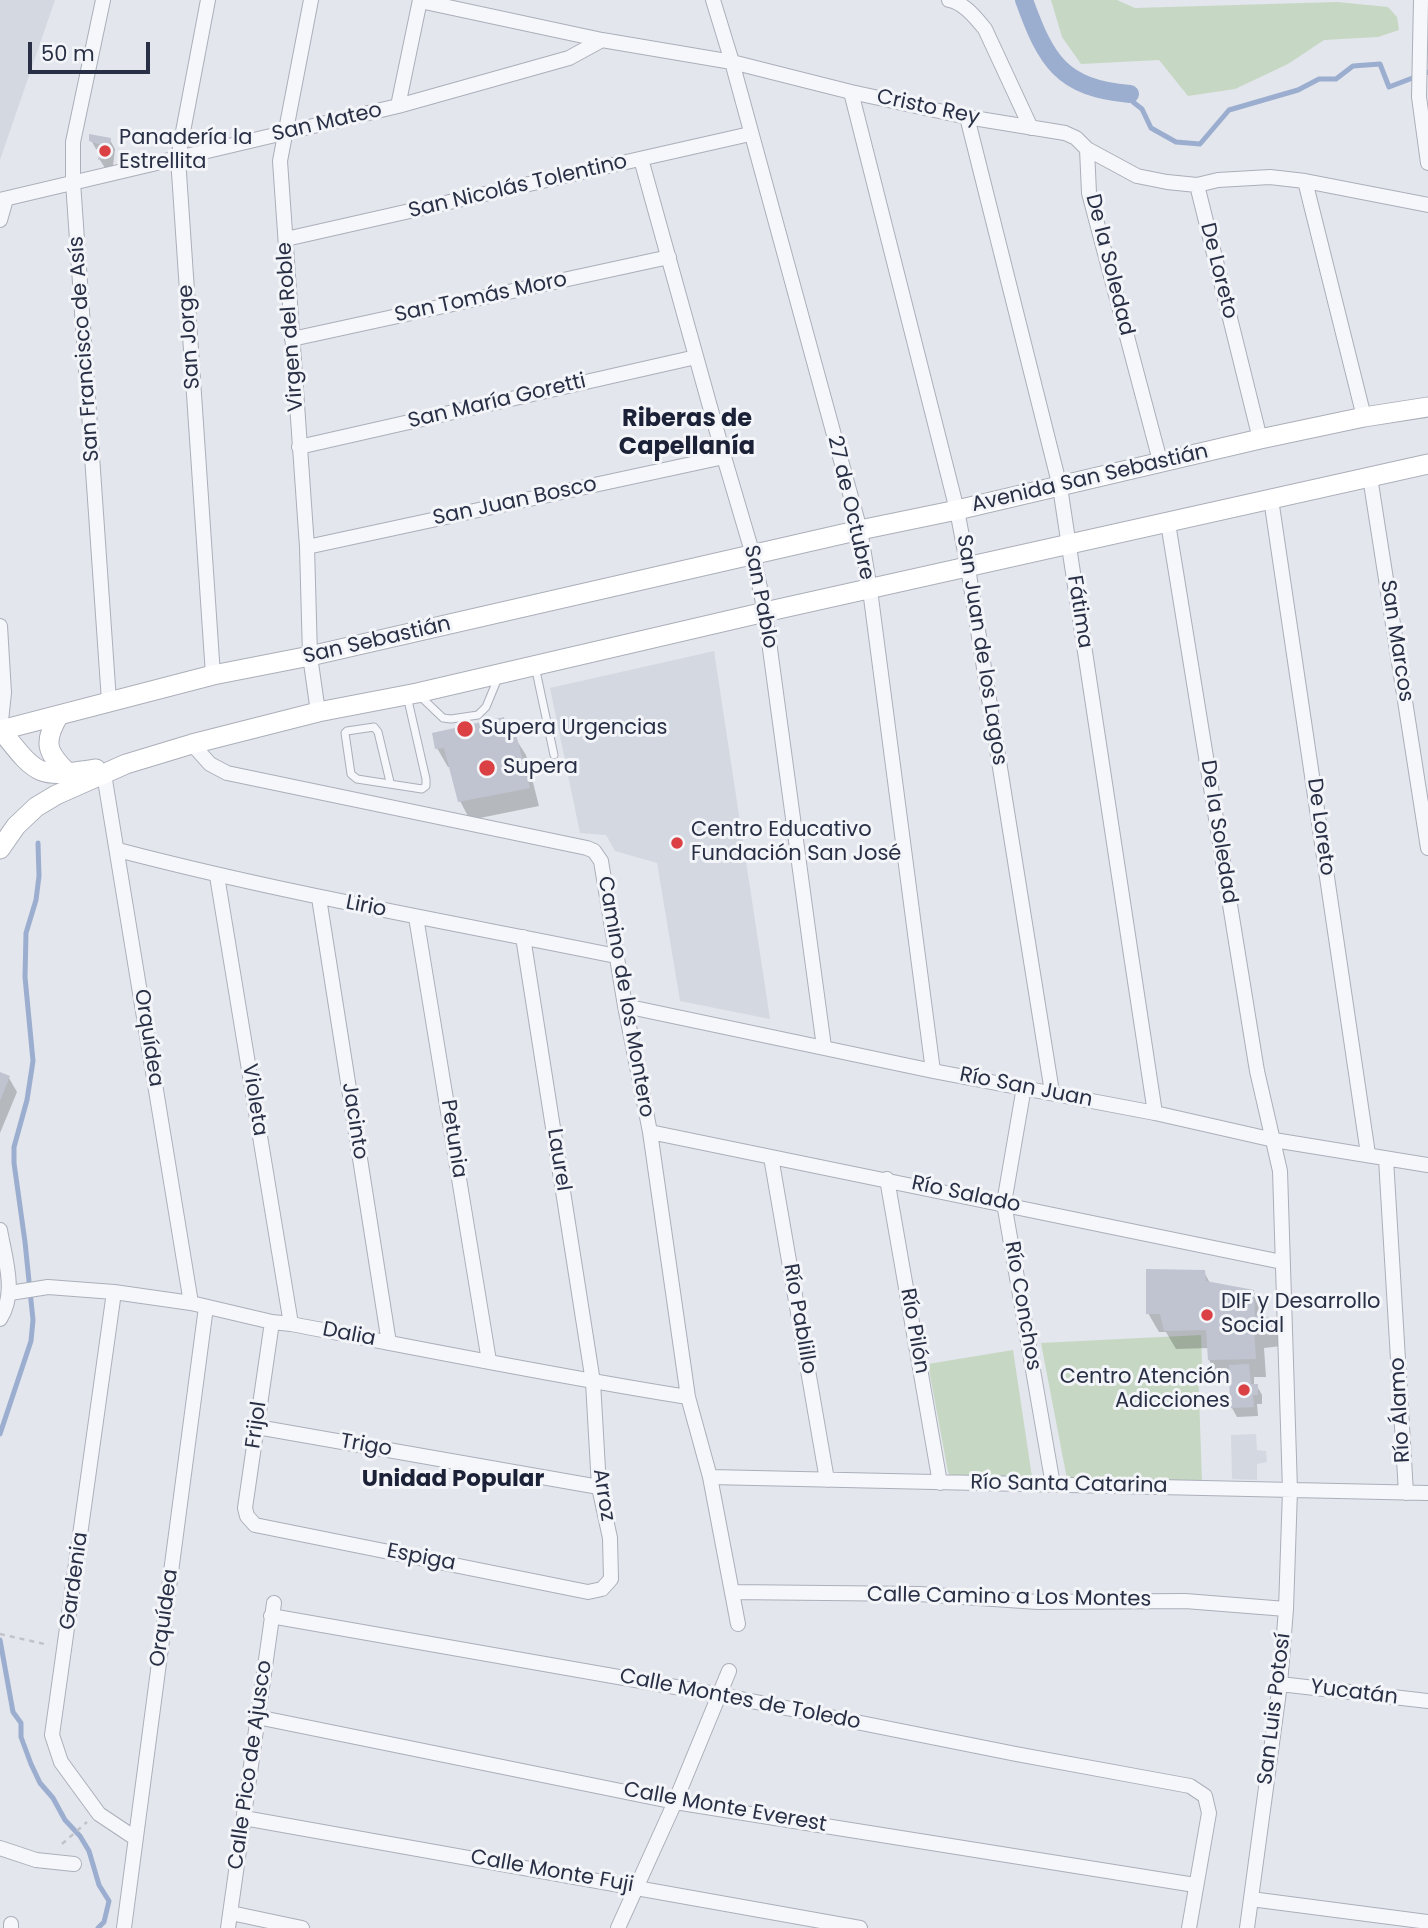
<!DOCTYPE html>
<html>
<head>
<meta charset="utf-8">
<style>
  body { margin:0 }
  #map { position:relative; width:1428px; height:1928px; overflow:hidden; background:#e3e6ec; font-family:Poppins,sans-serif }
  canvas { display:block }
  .scale { position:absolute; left:28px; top:42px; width:122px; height:32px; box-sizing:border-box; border:4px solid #293046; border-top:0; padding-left:9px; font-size:21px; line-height:24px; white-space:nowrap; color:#293046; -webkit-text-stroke:5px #f3f5f9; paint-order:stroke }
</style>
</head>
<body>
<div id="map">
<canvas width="1428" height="1928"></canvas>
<div class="scale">50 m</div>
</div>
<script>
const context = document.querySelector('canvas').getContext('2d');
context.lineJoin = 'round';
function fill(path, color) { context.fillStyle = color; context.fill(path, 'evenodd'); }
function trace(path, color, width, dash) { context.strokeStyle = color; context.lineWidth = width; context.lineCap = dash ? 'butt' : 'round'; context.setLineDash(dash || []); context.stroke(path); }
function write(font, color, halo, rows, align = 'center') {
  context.font = font + ' Poppins,sans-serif'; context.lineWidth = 6; context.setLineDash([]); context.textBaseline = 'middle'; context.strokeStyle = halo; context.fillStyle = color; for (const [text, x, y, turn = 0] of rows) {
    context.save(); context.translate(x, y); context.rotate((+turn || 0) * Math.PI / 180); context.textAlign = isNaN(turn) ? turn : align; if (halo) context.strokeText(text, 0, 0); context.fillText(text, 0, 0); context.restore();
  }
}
fill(new Path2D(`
  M0 0H55L0 160Z
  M714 651 770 1019 680 1001 657 863 615 851 606 835 580 833 550 688Z
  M1256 1434 1257 1450 1266 1451 1267 1462 1257 1464V1480L1232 1479 1231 1435Z`), '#d4d8e1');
fill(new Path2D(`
  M1051 0H1117L1135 8 1337 2 1388 7 1397 17 1399 30 1378 37 1324 40 1288 64 1235 89 1188 96 1159 60 1081 64 1062 37Z
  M1201 1335 1202 1364 1198 1365 1202 1483 1067 1479 1041 1343Z
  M1013 1350 1032 1477 1029 1481 952 1479 948 1472 928 1364Z`), '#c6d7c3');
fill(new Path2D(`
  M91 140H110L115 149 113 166 105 168 100 160 101 151 96 149Z
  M503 719 526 755 539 806 470 820 460 801 451 767H448L437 748Z
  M0 1074 9 1078 17 1092 0 1133Z
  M1204 1272 1210 1283 1253 1291 1263 1310 1264 1319H1269L1280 1338 1281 1346 1264 1348 1266 1377H1254V1386H1257L1262 1395V1404H1257L1258 1416 1237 1417 1232 1408 1231 1378H1220L1209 1360V1348L1176 1349 1166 1332H1159L1148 1313Z`), '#0003');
trace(new Path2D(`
  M1130 94 1133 102 1142 109 1151 128 1176 142 1200 144 1229 110 1298 90 1319 79H1336L1353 66 1380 64 1389 87 1428 72
  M0 1434 31 1341 33 1320 25 1242 14 1163V1147L27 1100 33 1061 25 977 26 933 36 900 39 876 38 843
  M0 1640 13 1712 21 1723V1737L31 1764 40 1783 53 1798 65 1820 80 1836 89 1851 99 1885 109 1901 104 1922 98 1928`), '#9caecf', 5);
trace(new Path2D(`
  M1024 0C1046 61 1061 88 1130 94`), '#9caecf', 18);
fill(new Path2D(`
  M89 134 111 138 109 157 98 160 101 145 89 141Z
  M504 717 508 734H516L530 788 458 802 444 748 435 749 432 733Z
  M0 1072 10 1076 0 1101Z
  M1146 1269 1205 1270 1206 1281 1254 1290 1255 1316 1270 1317 1271 1328 1254 1330 1256 1359 1208 1360 1206 1330 1164 1331 1160 1314H1146Z
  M1249 1364 1251 1384H1258V1395H1253L1254 1407 1230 1408 1229 1365Z`), '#c0c4d0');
const lane = new Path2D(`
  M535 666 554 755
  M420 696 443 718 451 719 478 715 486 707 498 678
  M390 782 378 732 374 727 347 731 345 733 351 774 357 779 422 789 426 786V779L407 696`);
const street = new Path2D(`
  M103 0 73 142V182L109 701
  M208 0 178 158 213 675
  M311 0 280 161 307 547 310 656 318 712
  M713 0 732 62 860 530 870 590 933 1071
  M949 0C964 3 975 17 985 29L1031 128
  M1421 0 1419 97 1428 163
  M420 1 602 40 732 62 851 92 967 117 1065 133 1076 138 1087 149 1137 176 1167 182 1197 185 1218 180 1270 177 1305 181 1428 205
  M851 92 957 510 968 568 1052 1092
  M398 106 420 0
  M967 117 1060 487 1155 1113
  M1087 149 1089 193 1160 461
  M641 159 724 457 753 555 765 612 824 1047
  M1305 181 1364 417
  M1197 185 1260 439
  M0 200 398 106 569 58 602 40
  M0 220 6 199
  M286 239 750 134
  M292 339 669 257
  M299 447 696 357
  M1370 477 1428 848
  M1271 499 1368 1154
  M1168 523 1257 1071 1280 1171 1290 1490 1286 1609 1280 1684 1247 1928
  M307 547 724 457
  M0 626 4 693 0 730
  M192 744 210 764 227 773 587 848 594 851 601 861 625 1006 650 1132 688 1397 710 1477 738 1624
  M104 774 191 1303
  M118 850C282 893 449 922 616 956
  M217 876 291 1324
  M319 898 389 1343
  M416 917 489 1361
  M625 1006 933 1071 1155 1113 1274 1140 1428 1165
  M1024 1087 1004 1203 1053 1485
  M650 1132 1282 1262
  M771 1157 827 1480
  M1386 1159 1406 1493
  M887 1179 940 1483
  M0 1230C5 1259 17 1293 0 1319
  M114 1292 52 1735 61 1762 99 1814 135 1838
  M10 1293 48 1287 114 1292 191 1303 272 1322 291 1324C423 1349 555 1376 688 1397
  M272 1322 245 1508 247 1516 255 1525 588 1592 602 1589 611 1579 610 1538 599 1487 593 1382 523 937
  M257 1427 599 1487
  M710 1477 1428 1493
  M732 1592 919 1594 1038 1602 1185 1601 1286 1609
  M271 1616 721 1695 1016 1754 1190 1786 1205 1796 1209 1813 1189 1928
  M1280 1684 1428 1701
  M257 1717 675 1802 1195 1885
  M244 1818 860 1928
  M0 1848 36 1860 74 1864
  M1251 1899 1428 1922
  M231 1913 302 1928
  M11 1928V1924
  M124 1928 206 1307
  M228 1928 274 1603
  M618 1928 675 1802 729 1671`);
const secondary = new Path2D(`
  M59 715C43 742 46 752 68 773
  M1 730 213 675 310 656 860 530 957 510 1260 439 1364 417 1428 407
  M1 730C38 777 38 778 96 769
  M0 849 16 826 36 807 56 795 126 764 192 744 318 712 417 693 765 612 1428 464`);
trace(lane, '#abafba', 9);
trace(street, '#abafba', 16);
trace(secondary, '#abafba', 21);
trace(new Path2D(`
  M0 1634 49 1645
  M62 1844 87 1822`), '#c1c3cb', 2.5, [5, 5]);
trace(lane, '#f6f7fa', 7);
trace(street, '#f6f7fa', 14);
trace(secondary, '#fff', 19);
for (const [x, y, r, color] of [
  [105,151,7,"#da4044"],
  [465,729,9,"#da4044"],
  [487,768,9,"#da4044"],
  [677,843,7,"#da4044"],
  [1207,1315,7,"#da4044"],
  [1244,1390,7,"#da4044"]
]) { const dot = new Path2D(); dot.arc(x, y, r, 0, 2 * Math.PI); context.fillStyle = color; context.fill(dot); trace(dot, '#f3f5f9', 2.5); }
write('21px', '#293046', '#f3f5f9', [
  ["Cristo Rey",928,108,12],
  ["San Mateo",327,123,-13],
  ["San Nicolás Tolentino",518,187,-13],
  ["De la Soledad",1109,265,76],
  ["De Loreto",1218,271,76],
  ["San Tomás Moro",481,298,-12],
  ["Virgen del Roble",291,327,-94],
  ["San Jorge",190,337,-94],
  ["San Francisco de Asís",85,349,-94],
  ["San María Goretti",497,402,-13],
  ["Avenida San Sebastián",1090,479,-13],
  ["San Juan Bosco",515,502,-12],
  ["27 de Octubre",850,508,77],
  ["San Pablo",760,597,79],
  ["Fátima",1079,612,81],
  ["San Sebastián",377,641,-13],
  ["San Marcos",1396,641,81],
  ["San Juan de los Lagos",981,650,81],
  ["De Loreto",1320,827,82],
  ["De la Soledad",1218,832,81],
  ["Lirio",366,907,11],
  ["Camino de los Montero",625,997,80],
  ["Orquídea",148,1038,81],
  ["Río San Juan",1026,1088,11],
  ["Violeta",254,1100,81],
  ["Jacinto",354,1121,81],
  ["Petunia",453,1139,81],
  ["Laurel",558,1160,81],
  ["Río Salado",966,1195,12],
  ["Río Conchos",1022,1306,80],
  ["Río Pablillo",799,1319,80],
  ["Río Pilón",914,1331,80],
  ["Dalia",349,1335,11],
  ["Río Álamo",1401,1410,-93],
  ["Frijol",257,1425,-82],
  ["Trigo",366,1446,10],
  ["Río Santa Catarina",1069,1485,1],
  ["Arroz",603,1495,81],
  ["Espiga",421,1558,11],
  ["Gardenia",75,1581,-82],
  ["Calle Camino a Los Montes",1009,1598,1],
  ["Orquídea",165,1618,-82],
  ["Yucatán",1354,1693,7],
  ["Calle Montes de Toledo",740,1700,11],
  ["San Luis Potosí",1275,1709,-83],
  ["Calle Pico de Ajusco",251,1765,-82],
  ["Calle Monte Everest",725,1808,10],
  ["Calle Monte Fuji",552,1872,10]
]);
write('21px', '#293046', '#f3f5f9', [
  ["Panadería la",119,139],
  ["Estrellita",119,163],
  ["Supera Urgencias",481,729],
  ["Supera",503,768],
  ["Centro Educativo",691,831],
  ["Fundación San José",691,855],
  ["DIF y Desarrollo",1221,1303],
  ["Social",1221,1327],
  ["Centro Atención",1230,1378,"right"],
  ["Adicciones",1230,1402,"right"]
], 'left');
write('bold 23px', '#1b2137', '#f3f5f9', [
  ["Unidad Popular",453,1480]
]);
write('bold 24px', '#1b2137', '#f3f5f9', [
  ["Riberas de",687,420],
  ["Capellanía",687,448]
]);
</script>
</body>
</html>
